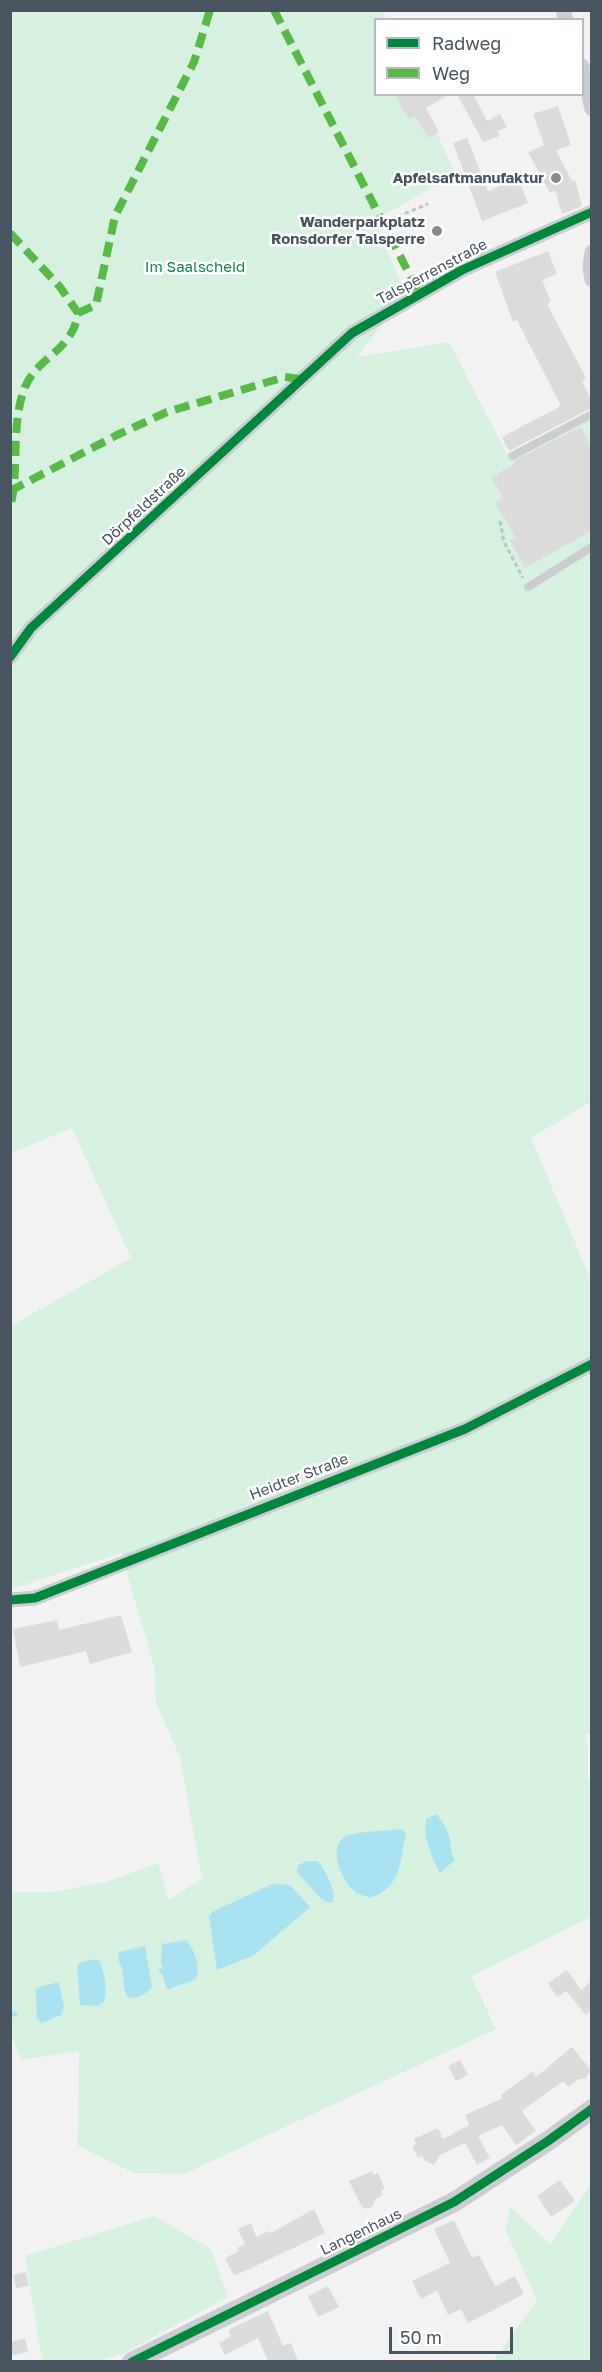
<!DOCTYPE html>
<html>
<head>
<meta charset="utf-8">
<style>
  body { margin:0 }
  #map { position:relative; width:602px; height:2372px; overflow:hidden; background:#f2f2f2; font-family:"Golos Text",sans-serif }
  canvas { display:block }
  .frame { position:absolute; inset:0; border:12px solid #48545f; pointer-events:none }
  .legend { position:absolute; left:374px; top:18px; width:210px; height:78px; box-sizing:border-box; background:#fff; border:2px solid #b6bbbf; margin:0; padding:8px 10px; list-style:none; font-size:18px; color:#48545f }
  .legend li { display:flex; align-items:center; gap:12px; height:30px }
  .legend b { width:30px; border:2px solid #b6bbbf }
  .scale { position:absolute; left:389px; top:2327px; width:124px; height:27px; box-sizing:border-box; border:3px solid #48545f; border-top:0; padding-left:8px; font-size:18px; line-height:21px; white-space:nowrap; color:#48545f; -webkit-text-stroke:4px #fff; paint-order:stroke }
</style>
</head>
<body>
<div id="map">
<canvas width="602" height="2372"></canvas>
<div class="frame"></div>
<ul class="legend">
<li><b style="height:8px;background:#00873e"></b>Radweg</li>
<li><b style="height:8px;background:#58b947"></b>Weg</li>
</ul>
<div class="scale">50 m</div>
</div>
<script>
const context = document.querySelector('canvas').getContext('2d');
context.lineJoin = 'round';
function fill(path, color) { context.fillStyle = color; context.fill(path, 'evenodd'); }
function trace(path, color, width, dash) { context.strokeStyle = color; context.lineWidth = width; context.lineCap = dash ? 'butt' : 'round'; context.setLineDash(dash || []); context.stroke(path); }
function write(font, color, halo, rows, align = 'center') {
  context.font = font + ' "Golos Text",sans-serif'; context.lineWidth = 5; context.setLineDash([]); context.textBaseline = 'middle'; context.strokeStyle = halo; context.fillStyle = color; for (const [text, x, y, turn = 0] of rows) {
    context.save(); context.translate(x, y); context.rotate((+turn || 0) * Math.PI / 180); context.textAlign = isNaN(turn) ? turn : align; if (halo) context.strokeText(text, 0, 0); context.fillText(text, 0, 0); context.restore();
  }
}
fill(new Path2D(`
  M11 11H382L386 19 376 20V94L420 95 455 174 374 221 406 293 357 357 449 342 510 460 591 416V1102L531 1138 591 1280 592 1734H585L588 1747V1781L592 1780 591 1917 471 1976 496 2029 184 2174 134 2173 78 2146 79 2051 21 2060 11 2033V1892H53L106 1882 158 1863 169 1900 202 1879 180 1757 156 1702 154 1666 121 1553 11 1589V1326L131 1258 72 1128 11 1153Z
  M591 2184V2361H493L537 2300 505 2229 511 2207 550 2244Z
  M154 2216 211 2249 228 2297 122 2354 99 2361H42L25 2256Z`), '#d6f1e0');
fill(new Path2D(`
  M436 1814C442 1820 449 1832 450 1841 452 1848 450 1853 455 1860L440 1873C431 1856 423 1838 426 1819Z
  M403 1829 406 1834C399 1862 403 1885 371 1898 366 1896 357 1894 353 1890 341 1879 327 1847 346 1836 355 1832 391 1830 403 1829Z
  M306 1861H318C326 1872 334 1887 334 1901L329 1903 321 1899 297 1872 298 1866Z
  M272 1884 290 1885 310 1907 254 1955 217 1970 209 1916 214 1911Z
  M186 1940C194 1949 201 1966 196 1979L167 1990 163 1976 158 1970 163 1967 161 1963 162 1944Z
  M145 1946 152 1987C146 1995 138 1998 128 1998 121 1986 126 1971 118 1960L119 1952Z
  M96 1959 100 1961C104 1974 109 1991 103 2003L97 2006 80 2005 77 1968 79 1963Z
  M59 1982 64 2007 61 2015 42 2023 37 2019 36 1988Z`), '#a9e3f1');
trace(new Path2D(`
  M10 2014H15`), '#a9e3f1', 5);
fill(new Path2D(`
  M394 94H450L426 108 439 132 428 138 415 116 409 119Z
  M457 94H473L487 121 500 114 507 127 498 131 500 136 483 142Z
  M558 106 571 145 556 150 572 181 575 180 582 206 562 214 555 190 550 193 528 152 544 145 533 114Z
  M467 138 488 191 518 178 528 203 482 221 453 143Z
  M548 251 557 274 542 280 551 302 547 304 586 378 582 381 591 399V408L509 451 502 437 561 406 517 320 513 322 495 272Z
  M581 427 591 447V531L525 568 510 540 515 537 495 502 503 498 491 477 515 464 514 461Z
  M121 1615 132 1652 90 1664 86 1651 20 1667 13 1629 57 1620 59 1630Z
  M567 1970 581 1990 591 1981V2011L586 2015 566 1991 557 1997 548 1983Z
  M572 2047 591 2070 585 2079H579L569 2087 563 2081 522 2111 536 2131 516 2145 502 2125 478 2136 490 2158 477 2165 465 2143 440 2155 434 2165 424 2160 422 2156 418 2158 412 2146 416 2144 414 2139 438 2128 443 2139 469 2125 465 2115 503 2098 501 2095 532 2072 536 2077Z
  M460 2060 468 2075 456 2081 448 2066Z
  M372 2171 374 2175 378 2173 385 2189 381 2190 383 2195 375 2199 373 2206 368 2209 362 2207 349 2181Z
  M560 2180 575 2201 551 2217 537 2196Z
  M314 2209 325 2233 234 2276 225 2258 239 2251 237 2248 245 2244 238 2229 251 2223 256 2237 268 2231 271 2233Z
  M454 2220 472 2258 479 2255 495 2286 515 2276 524 2294 468 2323 461 2309 448 2315 437 2291 421 2299 412 2281 450 2263 434 2229Z
  M26 2272 29 2286 16 2288 13 2275Z
  M328 2286 339 2307 318 2317 308 2296Z
  M268 2311 283 2346 291 2343 298 2361H268L258 2338 225 2355 219 2343 231 2336 228 2330Z
  M25 2338 28 2352 10 2356V2342Z`), '#dbdbdc');
trace(new Path2D(`
  M384 222 428 204
  M500 521 504 542 523 578`), '#b9c6c2', 3, [4.5, 3]);
trace(new Path2D(`
  M512 456 592 414
  M528 587 592 547`), '#cbcdd0', 8);
trace(new Path2D(`
  M563 10 566 20
  M582 66 592 109
  M592 252 590 268 592 280
  M10 657 31 628 352 333 462 270 592 212
  M10 1600 35 1598 465 1429 592 1364`), '#cbcdd0', 15);
trace(new Path2D(`
  M132 2362 454 2202 548 2141 592 2109`), '#cbcdd0', 20);
trace(new Path2D(`
  M274 10 419 293
  M10 233 60 287 78 313C73 351 38 356 25 387 10 425 20 469 10 508
  M78 313 96 305 115 216 194 62 210 10
  M10 491 117 435 167 412 285 377 301 379`), '#58b947', 8, [15, 8]);
trace(new Path2D(`
  M10 657 31 628 352 333 462 270 592 212
  M10 1600 35 1598 465 1429 592 1364
  M132 2362 454 2202 548 2141 592 2109`), '#00873e', 9);
for (const [x, y, r, color] of [
  [556,178,6,"#848b92"],
  [437,231,6,"#848b92"]
]) { const dot = new Path2D(); dot.arc(x, y, r, 0, 2 * Math.PI); context.fillStyle = color; context.fill(dot); trace(dot, '#fff', 2); }
write('bold 15px', '#48545f', '#fff', [
  ["Apfelsaftmanufaktur",544,178],
  ["Wanderparkplatz",425,222],
  ["Ronsdorfer Talsperre",425,239]
], 'right');
write('15px', '#14854b', '#fff', [
  ["Im Saalscheid",195,267]
]);
write('15px', '#48545f', '#fff', [
  ["Talsperrenstraße",432,272,-28],
  ["Dörpfeldstraße",144,506,-43],
  ["Heidter Straße",299,1477,-21],
  ["Langenhaus",361,2232,-26]
]);
</script>
</body>
</html>
